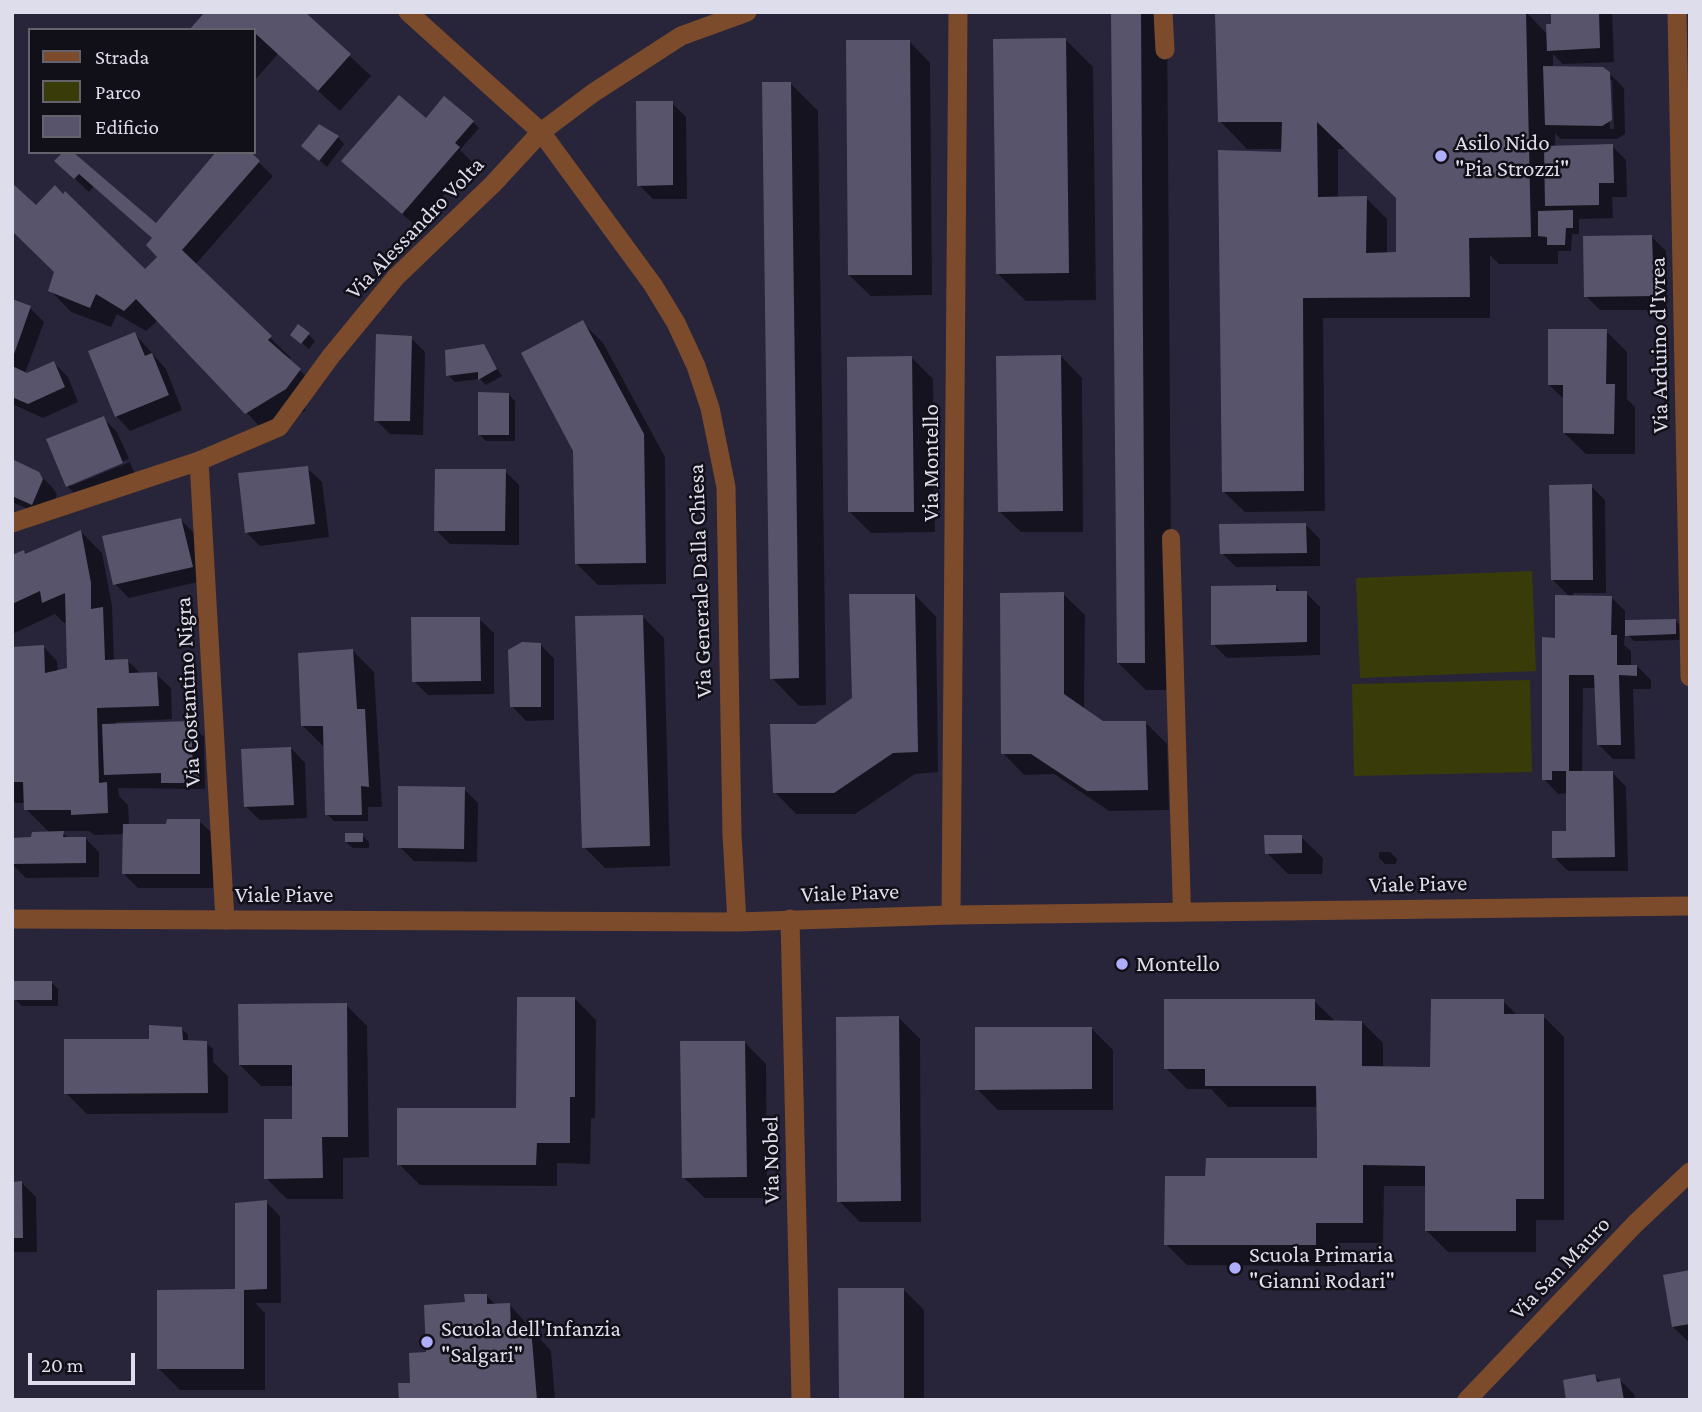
<!DOCTYPE html>
<html>
<head>
<meta charset="utf-8">
<style>
  body { margin:0 }
  #map { position:relative; width:1702px; height:1412px; overflow:hidden; background:#28253a; font-family:"Crimson Pro",serif }
  canvas { display:block }
  .frame { position:absolute; inset:0; border:14px solid #deddeb; pointer-events:none }
  .legend { position:absolute; left:28px; top:28px; width:228px; height:126px; box-sizing:border-box; background:#111019; border:2px solid #63626d; margin:0; padding:9px 12px; list-style:none; font-size:21px; color:#deddeb }
  .legend li { display:flex; align-items:center; gap:14px; height:35px }
  .legend b { width:35px; border:2px solid #63626d }
  .scale { position:absolute; left:28px; top:1353px; width:107px; height:32px; box-sizing:border-box; border:4px solid #deddeb; border-top:0; padding-left:9px; font-size:21px; line-height:24px; white-space:nowrap; color:#deddeb; -webkit-text-stroke:5px #111019; paint-order:stroke }
</style>
</head>
<body>
<div id="map">
<canvas width="1702" height="1412"></canvas>
<div class="frame"></div>
<ul class="legend">
<li><b style="height:9px;background:#7b4b2c"></b>Strada</li>
<li><b style="height:19px;background:#393c08"></b>Parco</li>
<li><b style="height:19px;background:#58546c"></b>Edificio</li>
</ul>
<div class="scale">20 m</div>
</div>
<script>
const context = document.querySelector('canvas').getContext('2d');
context.lineJoin = 'round';
function fill(path, color) { context.fillStyle = color; context.fill(path, 'evenodd'); }
function trace(path, color, width, dash) { context.strokeStyle = color; context.lineWidth = width; context.lineCap = dash ? 'butt' : 'round'; context.setLineDash(dash || []); context.stroke(path); }
function write(font, color, halo, rows, align = 'center') {
  context.font = font + ' "Crimson Pro",serif'; context.lineWidth = 5; context.setLineDash([]); context.textBaseline = 'middle'; context.strokeStyle = halo; context.fillStyle = color; for (const [text, x, y, turn = 0] of rows) {
    context.save(); context.translate(x, y); context.rotate((+turn || 0) * Math.PI / 180); context.textAlign = isNaN(turn) ? turn : align; if (halo) context.strokeText(text, 0, 0); context.fillText(text, 0, 0); context.restore();
  }
}
fill(new Path2D(`
  M1532 571 1536 671 1360 678 1356 578Z
  M1530 680 1532 772 1354 776 1352 684Z`), '#393c08');
fill(new Path2D(`
  M303 12 371 76 340 111 278 54 254 81V30Z
  M1113 12H1167L1172 690H1146L1118 663Z
  M1278 12H1526L1548 35 1553 26V12H1612L1614 62 1563 64 1553 54V68L1609 73 1624 88 1625 134 1617 139H1561L1555 133V148L1612 146 1626 160 1627 197H1612L1613 218 1579 219V234H1572L1571 251H1558V264H1499L1490 255V318H1323L1325 511 1245 512 1223 491 1283 149H1247L1220 121ZM1609 80H1612L1614 129H1610ZM1338 149H1347L1397 198 1398 254H1387V219L1366 198 1338 199Z
  M1065 39 1093 67 1096 300 1026 301 998 274Z
  M909 41 930 63 932 295 871 296 849 275Z
  M790 83 818 111 826 705 799 706 772 678Z
  M672 103 686 117 687 199H653L639 185Z
  M473 122 479 128 460 150 472 162 417 227 358 175Z
  M338 137 344 144 327 167 310 152Z
  M66 152 156 226 248 152 273 176 195 265 291 358 289 361 307 377 293 395 306 410 267 434 158 320 146 331 117 314 111 327 71 312 50 290 56 272 36 207 145 272 160 256 154 239 94 186 89 192 71 175Z
  M1652 237 1666 251 1667 310H1600L1586 296Z
  M12 301 30 308 44 322 24 376 54 363 68 377 78 402 43 418 12 404Z
  M582 322 603 343 665 457 666 584 598 585 577 564Z
  M1606 331 1627 352V399L1635 407V454H1586L1564 433 1565 400 1549 385Z
  M135 334 166 369 182 410 130 431 116 416Z
  M309 335 315 341 309 349 299 341Z
  M411 338 425 352 423 435 390 434 376 420Z
  M483 346 502 376 486 385 480 379 455 382 448 375Z
  M1061 356 1082 378 1083 532H1021L999 511Z
  M912 358 933 379 935 532 871 533 850 512Z
  M508 394 515 401V441H486L479 434Z
  M103 418 117 432 129 459 71 482V486L130 462 136 477 81 500 67 486Z
  M12 461 38 473 53 488 57 495 46 517 12 502Z
  M307 468 322 482 329 537 260 546 246 532Z
  M505 471 519 485V545L450 544 436 530Z
  M1591 486 1605 500 1606 593H1573V597H1611L1625 611V622L1675 620 1682 627V640L1634 641 1625 632 1624 645 1631 651V666H1637L1651 680V689H1633L1635 759H1613L1599 745 1597 688H1583L1582 773 1612 772 1626 787 1628 871H1568L1554 857 1568 833V793L1558 794 1544 779 1556 639 1570 597 1552 579Z
  M181 520 195 534 206 580 129 598 115 584Z
  M1306 525 1320 539V566L1236 567 1222 553Z
  M81 532 102 553 112 606 114 662 128 661 141 674H156L171 688 172 719 116 722V725L190 723 204 737 205 789 118 788 119 796 128 805 129 826H168L199 821 214 835 213 888H138L124 874V834L94 835 89 831H61L69 839 85 838 99 852V877L26 878 12 864V840L33 839 50 833 26 809V803H16L12 799V648L43 646 57 661 58 673 69 669 68 622 64 623 55 614 12 634V557L24 552 27 555Z
  M1276 587 1281 592 1306 593 1320 607V655L1227 658 1213 644Z
  M1063 594 1085 615 1084 710 1103 723H1146L1167 744 1169 810 1109 811 1054 774 1024 775 1003 753Z
  M915 595 936 617 938 772 915 774 855 814H796L775 792 815 725 853 699Z
  M643 617 664 638 670 866 605 868 584 847Z
  M479 619 494 633V694L428 695 414 681Z
  M540 644 554 659V720L526 721 512 706Z
  M353 651 374 672 382 807H368V821H334L327 814 325 748 303 726Z
  M291 748 305 763 307 818 260 820 245 806Z
  M464 789 478 803 477 862 414 861 400 847Z
  M362 835 369 842V848H353L346 842Z
  M1301 837 1323 858 1322 874H1288L1267 853Z
  M1379 852H1390L1397 859 1396 864H1385L1379 858Z
  M51 982 58 989V1006H22L15 999Z
  M575 999 596 1020 595 1118H591L590 1164 557 1163V1186L420 1185 399 1164 517 1110Z
  M1314 1001 1336 1022H1362L1383 1043V1068H1432L1503 1001 1518 1016H1543L1564 1037V1220H1536V1252H1448L1427 1231V1186H1384L1383 1243H1336V1266L1187 1265 1166 1244 1207 1178 1318 1160 1319 1107H1228L1211 1089H1187L1166 1068Z
  M346 1005 367 1026 369 1157 343 1158V1199H287L266 1178 293 1121V1086H261L240 1065Z
  M899 1018 920 1039 921 1222H860L839 1201Z
  M181 1028 188 1035V1042L206 1043 213 1049V1062L228 1076V1113L87 1114 66 1093 151 1040Z
  M1091 1028 1113 1050V1110H998L977 1089Z
  M745 1043 766 1064 767 1198H705L683 1177Z
  M12 1183H22L36 1197 37 1252H12Z
  M266 1202 280 1216 281 1303H255L265 1313V1390H180L158 1368 240 1291Z
  M1690 1272V1340L1688 1341 1673 1327Z
  M903 1289 924 1310V1400H840Z
  M486 1295 496 1305 509 1304 551 1351 555 1400H401L428 1354 466 1304Z
  M1595 1376 1602 1383 1620 1380 1634 1394 1635 1400H1568Z`), '#0007');
fill(new Path2D(`
  M205 12H305L351 54 318 91 256 34 254 37V30H189Z
  M1111 12H1141L1145 663H1117Z
  M1526 12 1531 237 1469 238 1470 297 1303 298 1304 491 1222 492 1218 150 1281 152 1282 122H1218L1215 13ZM1317 122 1396 198V252L1366 253 1367 196 1318 197Z
  M1551 12H1599L1600 48 1547 51 1546 24H1551Z
  M1066 38 1069 273 996 274 993 39Z
  M846 40H910L912 275H848Z
  M1543 66 1603 67 1610 72 1612 120 1602 126 1545 125Z
  M762 82H791L799 678 770 679Z
  M399 95 426 118 444 96 474 121 455 143 460 147 402 214 341 161Z
  M636 101H673V185L637 186Z
  M319 124 339 136 319 161 301 146Z
  M1613 144 1614 183H1599V205L1545 206 1544 146Z
  M63 152H73L156 223 216 152H251L260 161 182 250 272 336 268 340 301 369 286 389 245 414 136 299 124 311 96 294 90 308 48 291 54 272 12 231V183L36 205 55 185 63 194 65 191 145 269 157 257 146 245 152 238 79 174 74 179 54 161Z
  M1573 210V228H1566L1565 245H1547V237L1538 236V211Z
  M1652 235 1654 296 1584 297 1583 236Z
  M12 299 31 306 13 357H12Z
  M583 320 644 434 646 563 575 564 573 451 521 353Z
  M298 324 310 333 301 344 290 335Z
  M1548 329H1607L1606 384H1615L1614 434 1563 433V385H1548Z
  M135 332 145 356 152 353 169 395 115 417 88 351Z
  M376 334 412 336 410 421H374Z
  M484 344 497 369 478 380V372L446 376 445 350Z
  M1061 355 1063 511 998 512 996 356Z
  M912 356 914 512H848L847 357Z
  M54 361 65 387 28 404 12 397V366L27 373Z
  M478 392 509 393V435H478Z
  M104 416 123 463 66 487 46 439Z
  M12 459 39 472 43 479 32 505 12 496Z
  M308 466 315 524 245 533 238 473Z
  M435 469H506L505 531H434Z
  M1592 484 1593 580H1551L1549 485Z
  M181 518 193 567 113 585 102 536Z
  M1306 523 1307 553 1220 554 1219 524Z
  M81 530 91 583V609L103 607 105 660 128 659 129 673 157 672 159 706 97 708 99 783 107 782 108 813 71 815V810H24L23 782H12V647L44 645 45 673 67 668 65 593 42 603 40 591 12 604V555L24 550 25 554Z
  M1276 585V591H1307V642L1211 645V586Z
  M1064 592V694L1103 721H1146L1148 790 1087 791 1031 754H1001L1000 593Z
  M849 594H915L918 752 893 753 834 793H773L770 724H815L852 698Z
  M1555 595 1612 596 1611 635H1617V665H1637V676L1619 675 1621 745H1597L1594 675H1569V771H1613L1615 857 1552 858V831H1566V771H1552V780H1542V637L1555 638Z
  M643 615 650 846 582 848 575 616Z
  M411 617H480L481 681 412 682Z
  M1676 619V634L1625 636V620Z
  M522 642 541 643V707H510L508 650Z
  M353 649 357 709H365L369 787 361 786 362 815H325L323 726H301L298 653Z
  M191 721 193 771H199V783H161V773L104 775 102 724Z
  M291 747 294 805 244 807 241 749Z
  M398 786 465 787 464 849 398 848Z
  M167 819H200V874H122L123 824H166Z
  M64 831 63 837H86V863L12 864V838L31 837 32 832Z
  M345 833H363V842H345Z
  M1264 835H1302V853L1265 854Z
  M13 981H52V1000H13Z
  M517 997H575V1097H570V1143H537L536 1165H397V1108H516Z
  M1164 999H1315V1020L1362 1021V1066L1430 1067 1431 999H1504V1014H1544V1199H1516V1231H1425V1166L1363 1165V1223H1316V1245H1164L1165 1176H1205L1206 1158H1317V1138L1316 1086H1205V1069H1164Z
  M347 1003 348 1137H322L323 1178 264 1179V1119H292V1065H239L238 1004Z
  M899 1016 901 1201 837 1202 836 1017Z
  M149 1025 182 1027 183 1040 207 1041 208 1093 64 1094V1039H149Z
  M975 1027H1092V1089L975 1090Z
  M680 1041H745L747 1177 682 1178Z
  M22 1181 23 1238H12V1182Z
  M267 1200V1289L244 1290V1369H157V1290L235 1289V1203Z
  M1690 1270V1324L1672 1327 1663 1275Z
  M838 1288H904V1400H839Z
  M464 1294H487V1304L510 1303 511 1329 531 1328 537 1400H399L398 1383H410L409 1353 426 1352 424 1305 465 1302Z
  M1595 1374 1597 1382 1620 1378 1624 1400H1566L1563 1380Z`), '#58546c');
trace(new Path2D(`
  M1171 538 1182 912`), '#7b4b2c', 18);
trace(new Path2D(`
  M1163 12 1165 50
  M1677 12 1690 677
  M199 461 225 920
  M12 523 199 461 279 427 331 356 396 277 493 184 541 132 593 93 681 36 747 12
  M951 915 958 12
  M790 919 801 1400`), '#7b4b2c', 19);
trace(new Path2D(`
  M408 12 541 132 653 285 676 323 696 366 710 408 726 487 732 835 737 922
  M12 919 737 922 951 915 1690 906
  M1467 1400 1635 1224 1690 1172`), '#7b4b2c', 19);
for (const [x, y, r, color] of [
  [1441,156,7,"#afaefa"],
  [1122,964,7,"#afaefa"],
  [1235,1268,7,"#afaefa"],
  [427,1342,7,"#afaefa"]
]) { const dot = new Path2D(); dot.arc(x, y, r, 0, 2 * Math.PI); context.fillStyle = color; context.fill(dot); trace(dot, '#111019', 2.5); }
write('23px', '#deddeb', '#111019', [
  ["Asilo Nido",1455,143],
  ["\"Pia Strozzi\"",1455,169],
  ["Montello",1136,964],
  ["Scuola Primaria",1249,1255],
  ["\"Gianni Rodari\"",1249,1281],
  ["Scuola dell'Infanzia",441,1329],
  ["\"Salgari\"",441,1355]
], 'left');
write('23px', '#deddeb', '#111019', [
  ["Via Alessandro Volta",415,228,-46],
  ["Via Arduino d'Ivrea",1659,345,-91],
  ["Via Montello",931,463,-90],
  ["Via Generale Dalla Chiesa",700,581,-92],
  ["Via Costantino Nigra",188,692,-93],
  ["Viale Piave",1418,884,-1],
  ["Viale Piave",850,893,-2],
  ["Viale Piave",284,895],
  ["Via Nobel",771,1160,-91],
  ["Via San Mauro",1560,1268,-46]
]);
</script>
</body>
</html>
